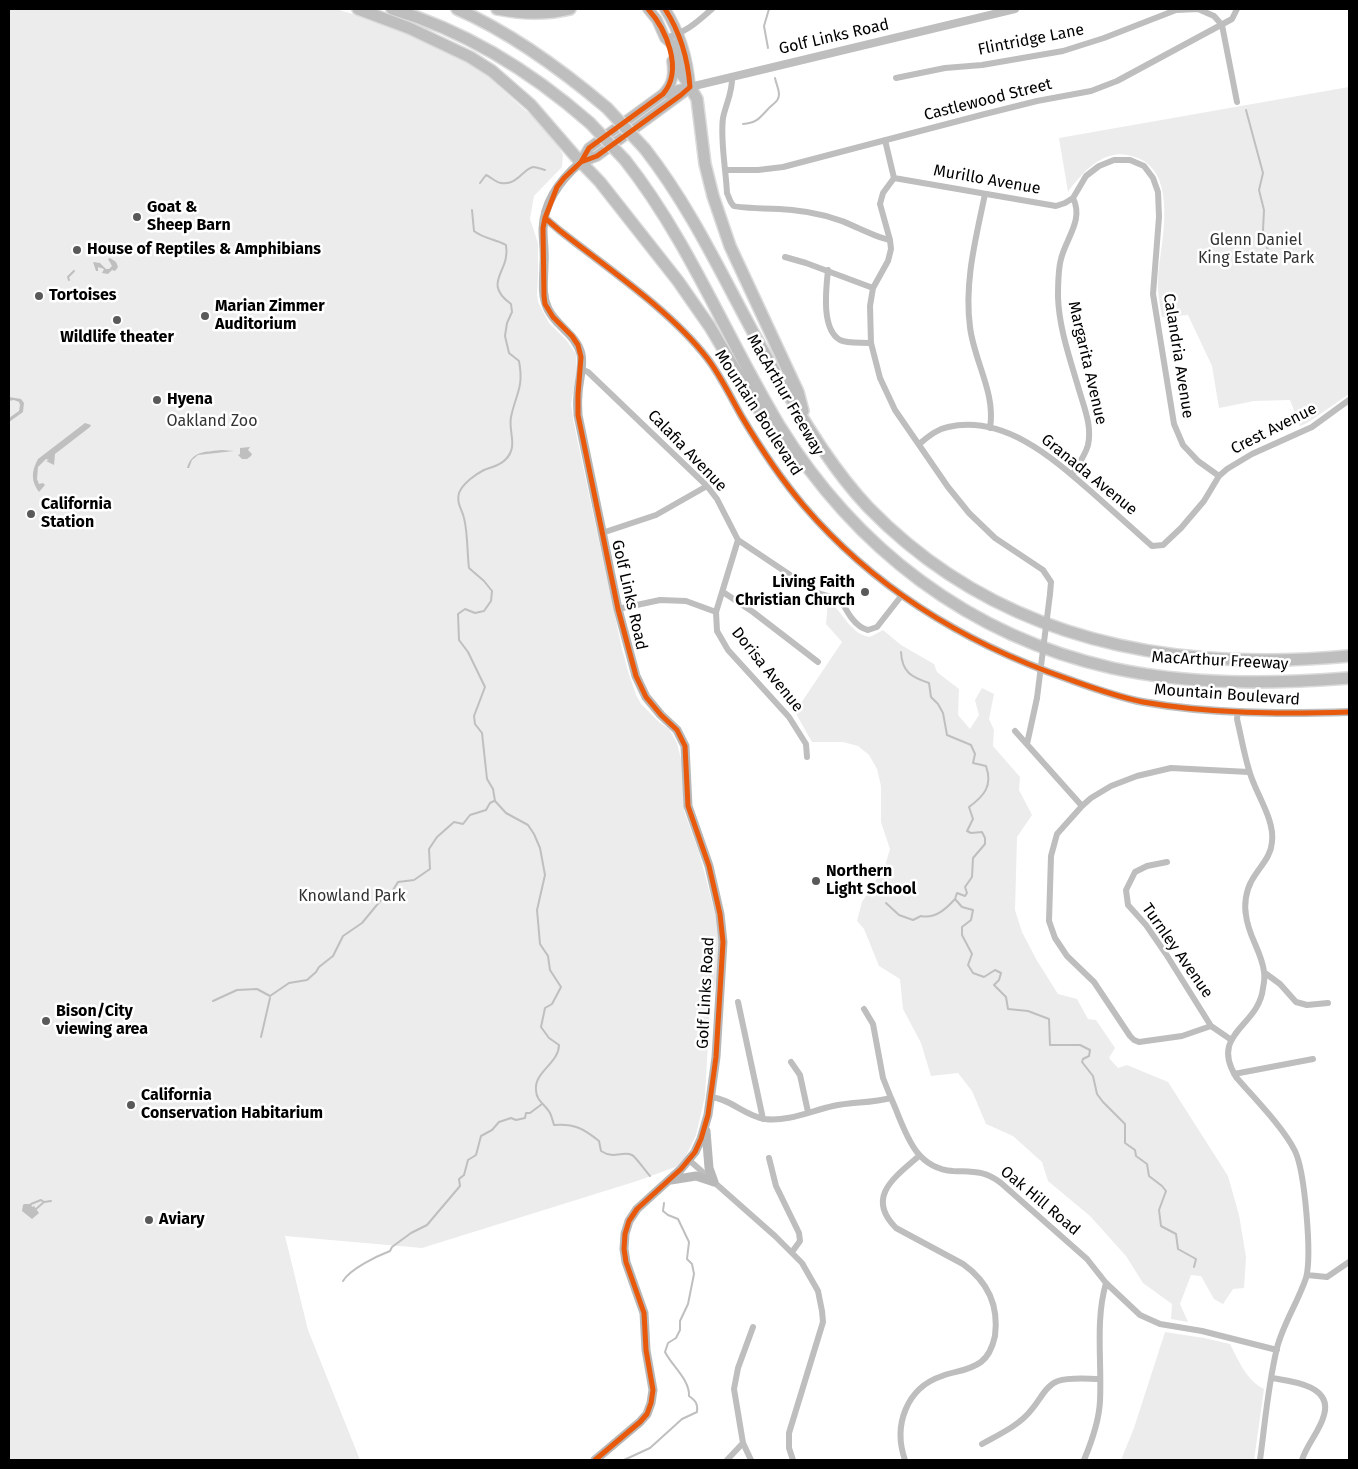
<!DOCTYPE html>
<html>
<head>
<meta charset="utf-8">
<style>
  body { margin:0 }
  #map { position:relative; width:1358px; height:1469px; overflow:hidden; background:#fff; font-family:"Fira Sans",sans-serif }
  canvas { display:block }
  .frame { position:absolute; inset:0; border:10px solid #000; pointer-events:none }
</style>
</head>
<body>
<div id="map">
<canvas width="1358" height="1469"></canvas>
<div class="frame"></div>
</div>
<script>
const context = document.querySelector('canvas').getContext('2d');
context.lineJoin = 'round';
function fill(path, color) { context.fillStyle = color; context.fill(path, 'evenodd'); }
function trace(path, color, width, dash) { context.strokeStyle = color; context.lineWidth = width; context.lineCap = dash ? 'butt' : 'round'; context.setLineDash(dash || []); context.stroke(path); }
function write(font, color, halo, rows, align = 'center') {
  context.font = font + ' "Fira Sans",sans-serif'; context.lineWidth = 5; context.setLineDash([]); context.textBaseline = 'middle'; context.strokeStyle = halo; context.fillStyle = color; for (const [text, x, y, turn = 0] of rows) {
    context.save(); context.translate(x, y); context.rotate((+turn || 0) * Math.PI / 180); context.textAlign = isNaN(turn) ? turn : align; if (halo) context.strokeText(text, 0, 0); context.fillText(text, 0, 0); context.restore();
  }
}
fill(new Path2D(`
  M9 9H336L383 23 454 54 482 71 536 120 556 142 563 155 562 167 534 196 530 219 538 243V279L537 294 538 302 549 323 567 341 576 354 577 370 571 404 574 424 622 649 628 671 636 695 641 704 659 722 669 729 677 743 682 763 684 811 699 852 716 917 719 943 717 978 710 1006 705 1096 696 1135 685 1158 678 1166 637 1181 422 1248 285 1236 308 1330 360 1460H9Z
  M1349 87V394L1307 423 1300 426 1290 400 1254 401 1219 408 1212 366 1188 315 1162 317C1160 304 1157 291 1158 278 1161 241 1182 164 1127 155 1102 150 1081 174 1068 192L1059 138Z
  M828 602C844 611 849 634 870 637L883 630 901 645 934 664 937 672 959 689 958 715 970 729 979 715 975 700 982 688 994 694 989 719 994 730 993 746 1020 777 1019 790 1032 815 1017 837 1015 910 1022 932 1036 959 1058 994 1077 999 1088 1019 1096 1020 1115 1048 1109 1058 1118 1068 1127 1065 1168 1082 1228 1176 1239 1215 1246 1257 1244 1288 1233 1289 1223 1304 1214 1299 1201 1276 1191 1275 1180 1304 1188 1322 1171 1319 1172 1304 1143 1283 1126 1256 1090 1216 1048 1181 1042 1162 1013 1136 986 1124 972 1091 958 1073 931 1076 921 1043 903 1009 900 979 879 966 864 929 857 921 862 902 885 866 890 849 881 822V786L877 769 869 755 858 746 843 742H812L795 712 842 642 826 624Z
  M1165 1332 1204 1338 1230 1344C1239 1361 1246 1380 1264 1389L1254 1460H1121L1134 1428Z`), '#ececec');
fill(new Path2D(`
  M110 258 116 262 118 267 115 271 112 270 108 274 102 273 104 269 98 267V271H96L93 262 100 263 106 269H109L112 266 108 259Z
  M9 397 21 399 24 403 23 412 9 422V418L19 411 20 405 19 402 14 400 9 401Z
  M85 423 91 425 90 427 55 454 54 465 46 461 49 460 46 459 38 467 37 479 39 484 43 483 45 485 39 492C31 481 31 472 38 459Z
  M250 447 248 450 252 454 251 456 247 459H242L238 455 240 454V448Z
  M222 450 234 451 198 455 192 460 189 468H187C192 450 207 452 222 450Z
  M24 1204H31L32 1207 34 1206 39 1213 32 1219 22 1211 23 1205Z`), '#bfbfbf');
trace(new Path2D(`
  M768 48 764 26 769 9
  M1246 110 1263 173 1259 190 1264 210 1263 230 1268 251
  M743 124C758 123 760 117 770 107 774 103 779 101 779 94 779 90 776 83 775 78
  M480 183 486 175C491 177 495 182 501 183 517 186 523 169 533 167 537 167 541 169 545 170
  M472 210 474 231C484 239 496 239 506 245 511 272 481 282 511 304L512 312 507 323 505 336 509 353 519 361C524 388 516 393 511 417 508 432 519 447 505 460 499 466 491 467 484 470 476 474 463 483 459 493 456 503 462 509 464 518 468 534 467 552 469 568L484 581 492 591 491 601 484 611 475 613 465 609 458 614 459 640 468 652 485 687 474 716 475 724 482 733 487 779 493 789 495 801 506 813 528 825 534 834 540 848 545 875 537 910 540 944 548 956 550 970 561 987 552 1004 545 1008 541 1027 549 1038 559 1045C559 1063 534 1072 536 1090 536 1101 546 1105 550 1113 552 1117 553 1122 554 1125 574 1123 584 1129 599 1141L601 1151C615 1160 622 1150 632 1155 636 1157 646 1172 650 1176
  M69 280 68 277 74 271
  M901 652C902 672 911 677 929 683L931 697 938 704 943 713 947 735 971 745 975 754 973 763 986 766C993 786 984 796 969 807L973 819 967 831 971 833 982 832 985 838V844L973 858 972 877 965 887 967 893 965 896 957 893 955 899 962 907 973 910 971 920 962 927V935L972 954 968 965 973 973 984 977 995 970 1001 973 999 980 994 985 1006 997 1008 1009 1028 1011 1049 1019 1050 1045H1080L1090 1050 1089 1056 1083 1059 1082 1062 1093 1076 1097 1094 1103 1102 1125 1124V1143L1135 1150 1136 1156 1147 1164 1149 1176 1162 1186 1166 1191 1159 1210 1161 1226 1176 1234 1178 1249 1196 1259 1194 1267
  M886 903 899 915 913 920 921 916C935 919 946 909 955 899
  M213 1001 237 990 257 989 270 996 289 983 307 980 316 972 319 967 333 956 343 936 362 923 381 900 388 898 398 882 414 880 430 869 429 849 437 837 454 822 463 824 470 815 486 810 490 803 494 801
  M261 1037 270 998
  M31 1204 41 1200 44 1202
  M36 1209 44 1202 51 1201
  M343 1281C350 1269 377 1256 390 1251L392 1247 411 1233 427 1225 460 1186 459 1179 464 1175 468 1160 476 1155 481 1136 492 1130 499 1122 511 1118 516 1120 525 1118 526 1113H530L542 1104
  M624 1460 650 1448 682 1419 697 1412C698 1404 696 1401 689 1396 690 1380 672 1366 665 1352L668 1343 676 1338 680 1330V1321L688 1304 694 1274 692 1264 687 1259 689 1242 678 1219 668 1215 663 1211 664 1203`), '#bfbfbf', 2);
const primary = new Path2D(`
  M648 9 657 20 665 38 674 46 681 74 690 87
  M665 9C679 31 688 59 690 86
  M663 94C673 84 674 74 672 61
  M581 162 589 148 663 94 690 87
  M581 162 597 156 687 90`);
const motorway = new Path2D(`
  M358 9 409 28 470 57 492 71 531 105 576 157 600 182 678 281 710 327 768 425 789 451
  M392 9C466 31 533 73 590 123
  M457 9C512 33 562 70 607 108
  M497 9C522 14 546 15 570 9
  M690 87 697 99 705 164 713 196 730 246 798 392 803 411
  M645 149C702 222 736 308 784 387 808 428 835 472 868 507 997 640 1170 673 1349 656
  M625 160C689 241 726 337 779 425 855 548 969 636 1112 668 1189 685 1271 684 1349 678`);
trace(primary, '#dbdbdb', 12);
trace(motorway, '#dbdbdb', 14);
trace(new Path2D(`
  M665 38C687 32 696 23 712 9
  M732 76C733 92 726 103 723 118 720 140 726 170 727 193 729 197 730 203 734 206 737 208 783 209 792 210 814 212 838 218 858 228 870 233 878 238 890 240
  M896 78 945 68 982 65 1063 51 1104 38 1176 10 1198 9 1214 16 1222 25 1237 102
  M885 140 894 178
  M726 170H758L783 167 985 114 1037 101 1091 91 1117 81 1232 19 1237 9
  M894 178 1056 206 1065 203 1073 198 1086 176 1099 166 1114 160H1130L1144 166 1153 178 1158 192 1159 217 1153 294 1174 424 1183 445 1198 461 1219 476
  M894 178 883 193 880 204 890 240 891 249 888 261 873 288 870 306 871 343 880 378 895 410 948 487 969 513 995 538 1043 570 1051 582 1050 594
  M985 194C976 238 964 282 970 327 974 361 996 393 990 428
  M785 257 806 263 873 288
  M828 270C826 289 821 329 840 340 848 344 862 342 871 343
  M581 369 588 372 707 486 717 499 738 540 817 593 841 600C847 612 855 627 868 630L877 627 902 595
  M919 444C928 437 937 429 948 427 1006 414 1056 461 1095 495 1114 512 1133 529 1152 546L1163 545 1181 528 1204 501 1219 476 1227 469 1252 454 1312 427 1349 400
  M1072 475C1078 465 1085 456 1088 445 1092 427 1085 410 1080 393 1071 362 1059 329 1058 297 1058 285 1058 270 1061 259 1066 238 1084 220 1073 198
  M602 533 656 515 707 486
  M738 540 716 612 717 631 728 650 789 717 806 744 807 757
  M723 592 753 612 818 662
  M618 609 660 600 686 601 716 612
  M1238 711 1237 719C1241 736 1244 754 1249 770 1255 793 1275 819 1272 842 1271 858 1258 868 1251 882 1246 891 1244 905 1246 915 1248 936 1262 952 1264 972 1265 977 1264 983 1263 988 1259 1027 1209 1033 1236 1077 1254 1098 1283 1127 1295 1151 1305 1172 1312 1256 1306 1278 1298 1302 1283 1324 1277 1348 1268 1385 1265 1423 1260 1460
  M1015 731 1082 806
  M1027 744 1037 698
  M1167 862 1147 866 1135 872 1126 890 1128 905 1146 925 1166 954 1211 1026 1230 1039
  M1265 973 1280 984 1296 1002 1307 1005 1328 1003
  M738 1002 763 1119
  M864 1009 873 1024 883 1078 891 1098
  M1211 1026 1182 1036 1139 1042 1134 1040 1130 1036 1094 982 1067 956 1055 938 1049 921 1051 856 1057 834 1082 806 1091 798 1111 786 1137 776 1171 768 1249 772
  M791 1062 800 1075 808 1112
  M1234 1074 1313 1059
  M711 1097C731 1099 745 1116 765 1119 787 1122 811 1111 833 1106 852 1102 872 1103 891 1098 905 1128 912 1168 953 1171 973 1172 984 1170 1001 1183L1087 1259 1106 1283 1140 1315 1160 1324 1202 1331 1277 1350
  M769 1158 776 1186 799 1233 800 1241 792 1252
  M689 1160 775 1236 802 1263 818 1291 822 1311 823 1322 789 1433V1448L793 1460
  M1307 1275 1327 1277 1349 1262
  M1272 1378C1290 1381 1333 1385 1324 1415 1320 1431 1307 1444 1302 1460
  M982 1444C1000 1434 1020 1425 1032 1409 1040 1400 1046 1385 1058 1381 1070 1377 1087 1379 1100 1379
  M727 1460 743 1443
  M751 1460 743 1443 734 1389 738 1368 753 1327
  M905 1460C893 1426 906 1388 942 1376 955 1371 969 1371 981 1362 989 1356 993 1345 995 1336 999 1305 987 1281 963 1264L896 1228C865 1197 895 1177 919 1156
  M1084 1460C1092 1441 1099 1422 1100 1401 1102 1362 1095 1321 1106 1283`), '#bebebe', 6);
trace(new Path2D(`
  M690 87 1015 9
  M545 218 559 230C607 268 670 310 707 358 721 376 731 398 742 417 761 449 781 479 804 506 874 588 967 644 1068 679 1093 688 1117 697 1143 702 1210 714 1281 714 1349 712`), '#bebebe', 8);
trace(new Path2D(`
  M581 162C561 179 544 201 543 229 543 241 545 252 544 264 544 279 541 295 548 309 556 326 576 334 581 354 584 367 578 382 578 396 577 402 578 409 578 415L618 609 636 676 646 697 661 715 677 730 685 746 688 806 709 866 720 914 723 942 716 1057 708 1115 701 1139 695 1152 681 1169 637 1209 629 1221 625 1234 624 1249 626 1262 644 1313 646 1350 653 1390 651 1403 647 1414 640 1422 595 1460
  M706 1131 709 1168 714 1182
  M671 1180 696 1176 714 1182`), '#b8b8b8', 9);
trace(primary, '#bebebe', 10);
trace(motorway, '#bebebe', 11);
const motorwayBridge = new Path2D(`
  M607 108 645 149
  M590 123 625 160`);
trace(motorwayBridge, '#dbdbdb', 14, []);
trace(new Path2D(`
  M1037 698 1050 594`), '#bebebe', 6);
trace(motorwayBridge, '#bebebe', 11);
trace(new Path2D(`
  M581 162 597 156 681 95 690 87C688 60 680 32 665 9
  M545 218 559 230C607 268 670 310 707 358 721 376 731 398 742 417 761 449 781 479 804 506 874 588 967 644 1068 679 1093 688 1117 697 1143 702 1210 714 1281 714 1349 712
  M595 1460 640 1422 647 1414 651 1403 653 1390 646 1350 644 1313 626 1262 624 1249 625 1234 629 1221 637 1209 681 1169 695 1152 701 1139 708 1115 716 1057 723 942 720 914 709 866 688 806 685 746 677 730 661 715 646 697 636 676 618 609 578 415V395L581 357 578 345 572 336 553 317 545 304 544 296 543 228 545 218 557 187 564 178 581 162 589 148 663 94C684 70 666 29 648 9`), '#e8590c', 5);
for (const [x, y, r, color] of [
  [137,217,5,"#595959"],
  [77,250,5,"#595959"],
  [39,296,5,"#595959"],
  [205,316,5,"#595959"],
  [117,320,5,"#595959"],
  [157,400,5,"#595959"],
  [31,514,5,"#595959"],
  [865,592,5,"#595959"],
  [816,881,5,"#595959"],
  [46,1021,5,"#595959"],
  [131,1105,5,"#595959"],
  [149,1220,5,"#595959"]
]) { const dot = new Path2D(); dot.arc(x, y, r, 0, 2 * Math.PI); context.fillStyle = color; context.fill(dot); trace(dot, '#fff', 2); }
write('16px', '#000', '#fff', [
  ["Golf Links Road",834,37,-13],
  ["Flintridge Lane",1031,40,-11],
  ["Castlewood Street",988,100,-14],
  ["Murillo Avenue",987,180,10],
  ["Calandria Avenue",1178,356,81],
  ["Margarita Avenue",1087,363,77],
  ["MacArthur Freeway",785,395,60],
  ["Mountain Boulevard",758,413,57],
  ["Crest Avenue",1274,429,-27],
  ["Calafia Avenue",687,451,46],
  ["Granada Avenue",1089,475,39],
  ["Golf Links Road",629,595,77],
  ["MacArthur Freeway",1220,661,3],
  ["Dorisa Avenue",767,670,51],
  ["Mountain Boulevard",1227,695,4],
  ["Turnley Avenue",1177,951,55],
  ["Golf Links Road",706,993,-87],
  ["Oak Hill Road",1040,1201,40]
]);
write('bold 16px', '#000', '#fff', [
  ["Goat &",147,208],
  ["Sheep Barn",147,226],
  ["House of Reptiles & Amphibians",87,250],
  ["Tortoises",49,296],
  ["Marian Zimmer",215,307],
  ["Auditorium",215,325],
  ["Wildlife theater",117,338,"center"],
  ["Hyena",167,400],
  ["California",41,505],
  ["Station",41,523],
  ["Living Faith",855,583,"right"],
  ["Christian Church",855,601,"right"],
  ["Northern",826,872],
  ["Light School",826,890],
  ["Bison/City",56,1012],
  ["viewing area",56,1030],
  ["California",141,1096],
  ["Conservation Habitarium",141,1114],
  ["Aviary",159,1220]
], 'left');
write('16px', '#333', '#fff', [
  ["Glenn Daniel",1256,241],
  ["King Estate Park",1256,259],
  ["Oakland Zoo",212,422],
  ["Knowland Park",352,897]
]);
</script>
</body>
</html>
